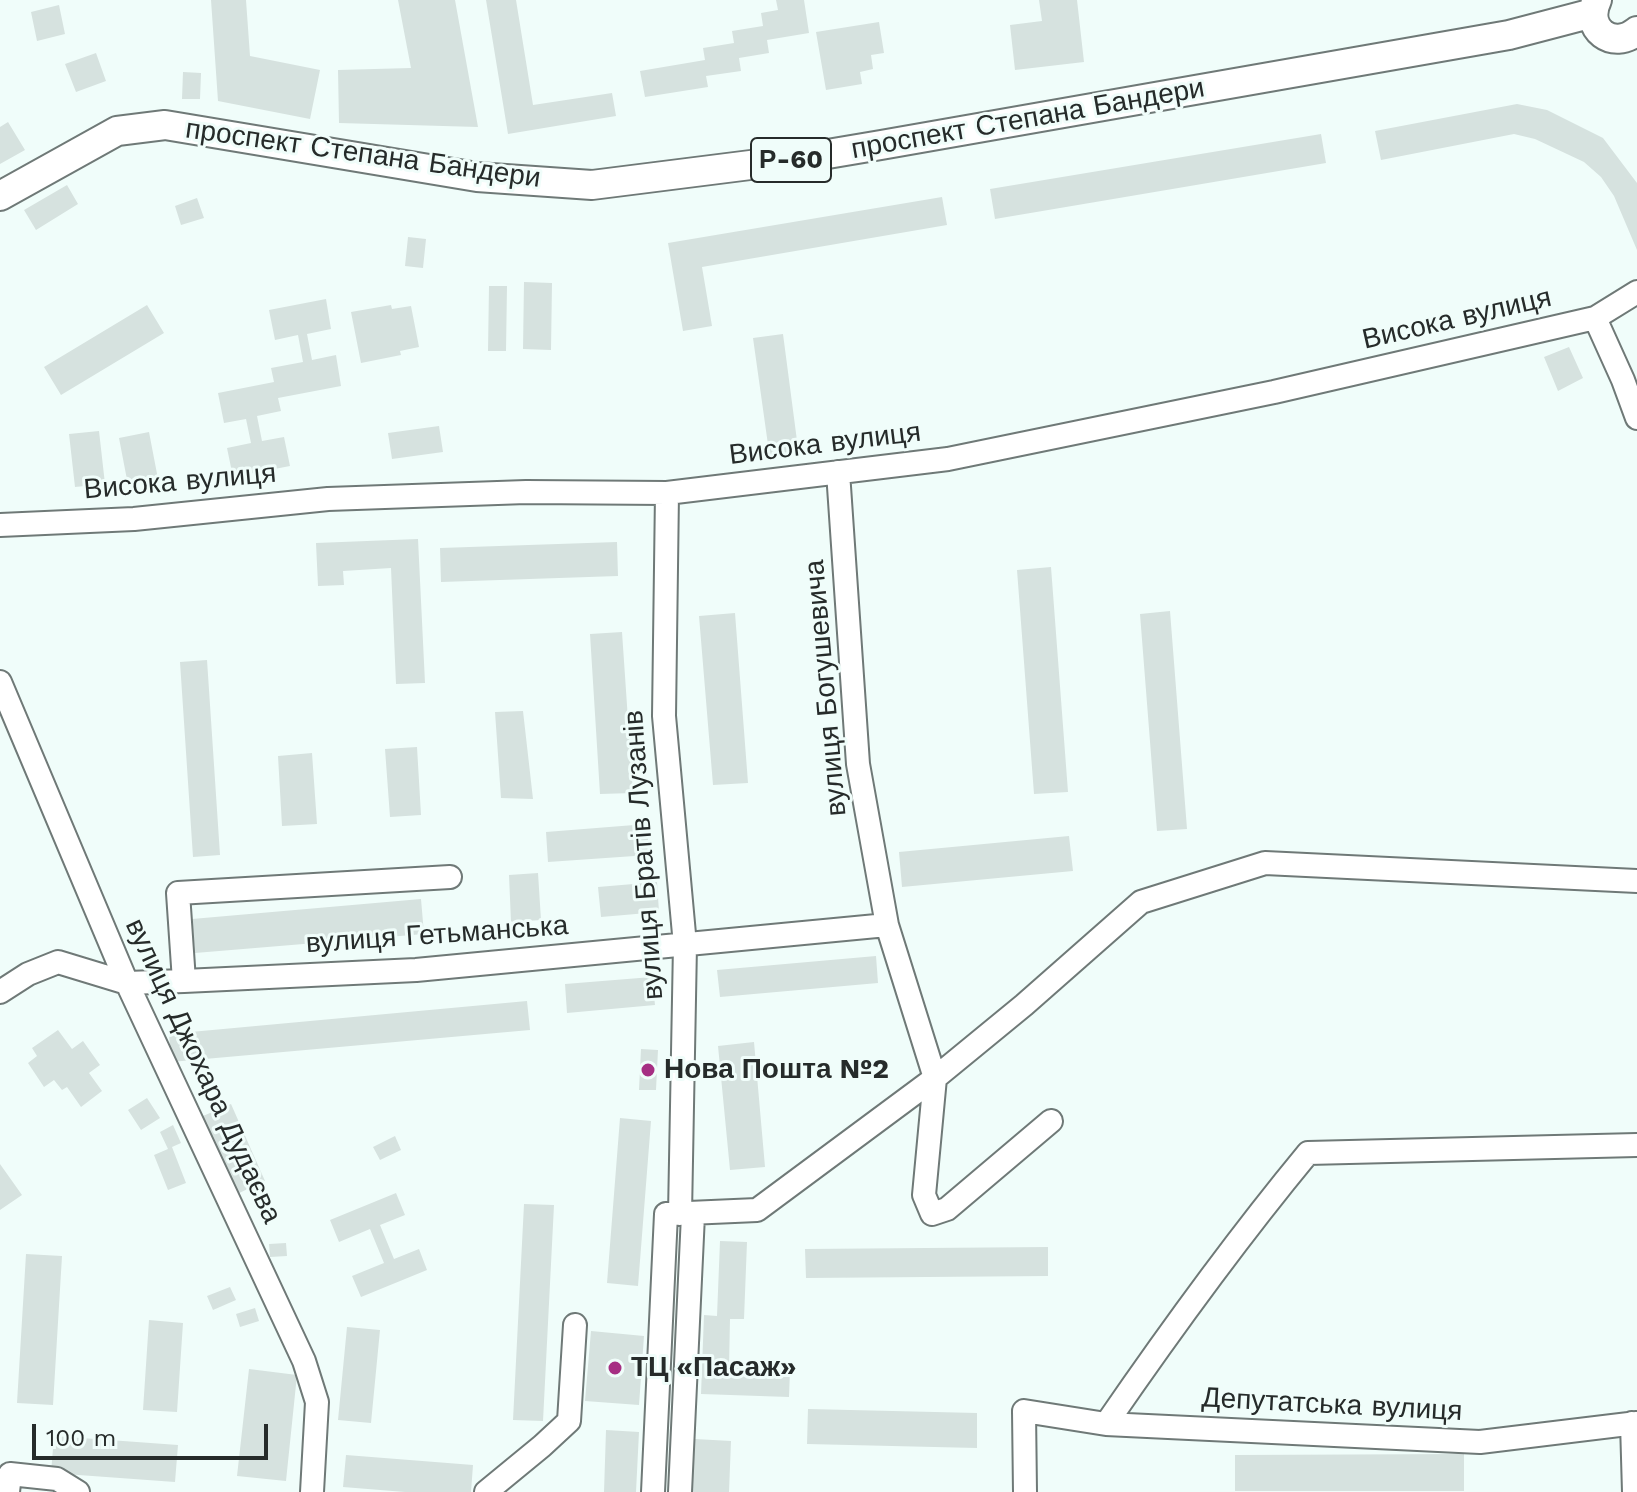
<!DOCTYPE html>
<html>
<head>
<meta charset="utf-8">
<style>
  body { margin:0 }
  #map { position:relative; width:1637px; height:1492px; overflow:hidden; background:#f0fdfa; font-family:"Work Sans",sans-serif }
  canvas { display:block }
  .scale { position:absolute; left:32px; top:1424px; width:236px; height:36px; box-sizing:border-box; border:4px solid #262b2a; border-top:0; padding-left:10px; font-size:24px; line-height:28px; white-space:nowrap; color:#262b2a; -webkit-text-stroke:6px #f0fdfa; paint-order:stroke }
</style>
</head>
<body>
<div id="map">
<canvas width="1637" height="1492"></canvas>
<div class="scale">100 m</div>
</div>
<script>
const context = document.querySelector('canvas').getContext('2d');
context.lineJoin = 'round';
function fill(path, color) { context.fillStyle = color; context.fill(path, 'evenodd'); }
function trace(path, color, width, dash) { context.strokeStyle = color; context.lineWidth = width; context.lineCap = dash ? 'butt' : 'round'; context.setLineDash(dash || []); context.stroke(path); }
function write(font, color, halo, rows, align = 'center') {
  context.font = font + ' "Work Sans",sans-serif'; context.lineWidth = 6; context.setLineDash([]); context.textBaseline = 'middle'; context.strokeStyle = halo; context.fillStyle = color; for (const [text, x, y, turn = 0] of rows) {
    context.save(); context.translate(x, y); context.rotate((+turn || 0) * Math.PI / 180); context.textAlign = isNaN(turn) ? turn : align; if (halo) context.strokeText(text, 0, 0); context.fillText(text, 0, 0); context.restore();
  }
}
fill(new Path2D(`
  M211 0H246L250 56 320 70 310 119 218 101Z
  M398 0H455L478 127 339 123 338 70 411 68Z
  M486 0H516L533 105 612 93 616 116 508 134Z
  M776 0H804L809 33 767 40 769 53 739 58 741 71 706 76 708 87 645 97 640 71 705 60 703 48 734 43 732 31 763 26 761 13 778 10Z
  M1039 0H1077L1084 62 1015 70 1010 25 1042 21Z
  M59 5 65 34 37 41 31 12Z
  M879 22 884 53 871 55 873 69 860 72 862 84 826 90 816 32Z
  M96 53 106 81 76 92 65 64Z
  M183 72 201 73 200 99H182Z
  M1517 104 1547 110 1603 138 1637 183V250L1614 196 1601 177 1584 162 1535 139 1514 134 1381 160 1375 131Z
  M8 122 25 150 0 164V127Z
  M1321 134 1326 163 995 219 990 189Z
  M67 185 78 204 36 230 24 210Z
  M942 197 947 225 702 267 712 326 683 331 668 243Z
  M197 198 204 218 181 225 175 206Z
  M408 237 426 239 423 268 405 266Z
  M524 282 552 283 551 350 523 349Z
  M489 286H507L506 351H488Z
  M326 299 331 329 307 334 312 360 336 355 341 386 278 398 281 411 257 416 262 441 284 437 290 466 233 477 227 448 251 443 246 419 224 423 218 393 274 382 271 368 303 362 298 335 275 340 269 310Z
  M147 305 164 333 61 395 44 367Z
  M391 305 392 309 411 306 419 347 400 351 401 355 361 363 351 312Z
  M783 334 799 456 770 459 753 338Z
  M1569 347 1583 378 1558 391 1544 357Z
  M439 426 443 452 392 459 388 433Z
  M99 431 105 484 75 487 69 434Z
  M149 432 158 479 128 485 119 438Z
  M418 539 425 683 396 684 391 568 343 571 344 585 318 586 316 543Z
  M617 542 618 576 441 582 440 548Z
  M1051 567 1068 792 1034 794 1017 570Z
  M1170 611 1187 829 1157 831 1140 614Z
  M735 613 748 783 713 785 699 616Z
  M622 632 633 793 600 794 590 634Z
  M207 660 220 855 193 857 180 662Z
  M523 711 533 799 501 798 495 712Z
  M417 747 421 815 390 817 385 749Z
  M312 753 317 824 282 826 278 756Z
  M647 824 649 855 548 862 546 832Z
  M1069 836 1073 871 902 887 899 852Z
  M538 873 541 920 511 922 509 875Z
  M657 882 659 912 601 917 598 887Z
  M421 899 424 934 195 953 192 919Z
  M876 956 878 983 720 997 717 970Z
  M652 977 655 1005 567 1013 565 984Z
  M527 1001 530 1030 171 1062 169 1034Z
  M58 1030 72 1049 83 1041 100 1065 89 1073 102 1091 81 1107 67 1087 62 1090 54 1080 44 1087 28 1063 37 1056 32 1048Z
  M754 1042 765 1167 730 1170 718 1046Z
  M641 1049 658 1050 656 1090H639Z
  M147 1098 160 1118 141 1130 128 1110Z
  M231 1104 265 1181 237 1194 203 1116Z
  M620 1118 651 1121 638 1286 607 1283Z
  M173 1125 181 1143 172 1147 186 1183 168 1190 154 1155 168 1149 160 1132Z
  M395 1136 401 1150 380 1160 373 1147Z
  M0 1164 22 1195 0 1210Z
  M396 1193 405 1215 380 1225 394 1259 419 1249 427 1270 361 1297 352 1276 384 1263 370 1229 339 1242 330 1220Z
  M524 1204 554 1205 543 1421 513 1420Z
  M720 1241 747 1242 744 1319H730L729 1368 790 1370 789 1397 701 1394 704 1315 717 1316Z
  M286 1243 287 1256 270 1257 269 1244Z
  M1048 1247V1276L806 1278 805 1249Z
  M26 1254 62 1256 53 1405 17 1403Z
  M230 1287 236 1300 213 1310 207 1296Z
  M255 1308 259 1321 240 1327 236 1314Z
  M149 1320 183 1323 177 1412 143 1410Z
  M347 1327 380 1330 371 1423 338 1420Z
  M591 1331 644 1336 639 1405 585 1401Z
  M249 1369 297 1375 286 1481 237 1476Z
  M808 1409 977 1413V1448L807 1444Z
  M606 1430 639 1432 636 1492H604Z
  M54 1436 178 1445 175 1482 51 1473Z
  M695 1439 731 1441 729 1492H692Z
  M1464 1454V1491H1235V1455Z
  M346 1455 473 1465 471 1492H405L343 1487Z`), '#d6e2df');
const minor = new Path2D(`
  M1595 318 1623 380 1637 418
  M838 472 858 764 887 925 935 1078 924 1195 932 1214 947 1209 1051 1121
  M667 493 664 716 685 945 680 1214
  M0 525 134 519 328 499 526 492 667 493 948 459 1274 392 1595 318 1637 292
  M0 682 127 983 304 1361 317 1402 312 1492
  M184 981 178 893 450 877
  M0 992 28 974 58 962 127 983 184 981 416 970 887 925
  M1632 1423 1634 1492
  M1106 1424C1170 1331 1236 1240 1308 1153L1637 1145
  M8 1492 10 1474 57 1479 78 1492
  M486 1492 542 1446 569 1421 575 1325
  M653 1492 666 1214 757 1210 935 1078 1024 1005 1141 902 1265 863 1637 881
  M680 1492 693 1215
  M1025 1492 1024 1411 1106 1424 1480 1442 1637 1423`);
const major = new Path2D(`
  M1597 0C1583 29 1613 51 1637 31
  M0 196 117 131 165 125 477 177 592 185 798 159 881 145 1509 35 1593 13`);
trace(minor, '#6f7977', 26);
trace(major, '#6f7977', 32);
trace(minor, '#fff', 22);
trace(major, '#fff', 28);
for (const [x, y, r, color] of [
  [648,1070,8,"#a62e83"],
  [615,1368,8,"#a62e83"]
]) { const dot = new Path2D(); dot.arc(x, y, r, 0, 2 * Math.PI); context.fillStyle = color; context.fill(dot); trace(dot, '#f0fdfa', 3); }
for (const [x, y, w] of [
  [791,160,80]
]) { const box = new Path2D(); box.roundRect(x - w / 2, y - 22, w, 44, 6); context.fillStyle = '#f0fdfa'; context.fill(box); trace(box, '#262b2a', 2); }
write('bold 26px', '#262b2a', null, [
  ["Р-60",791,160]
]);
write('28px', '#262b2a', '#f0fdfa', [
  ["проспект Степана Бандери",1028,119,-10],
  ["проспект Степана Бандери",363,154,8],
  ["Висока вулиця",1457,319,-13],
  ["Висока вулиця",825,444,-7],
  ["Висока вулиця",180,482,-5],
  ["вулиця Богушевича",826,688,-95],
  ["вулиця Братів Лузанів",644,855,-94],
  ["вулиця Гетьманська",437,935,-4],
  ["вулиця Джохара Дудаєва",203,1071,65],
  ["Депутатська вулиця",1332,1405,3]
]);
write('bold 28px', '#262b2a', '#f0fdfa', [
  ["Нова Пошта №2",664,1070],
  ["ТЦ «Пасаж»",631,1368]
], 'left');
</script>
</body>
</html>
